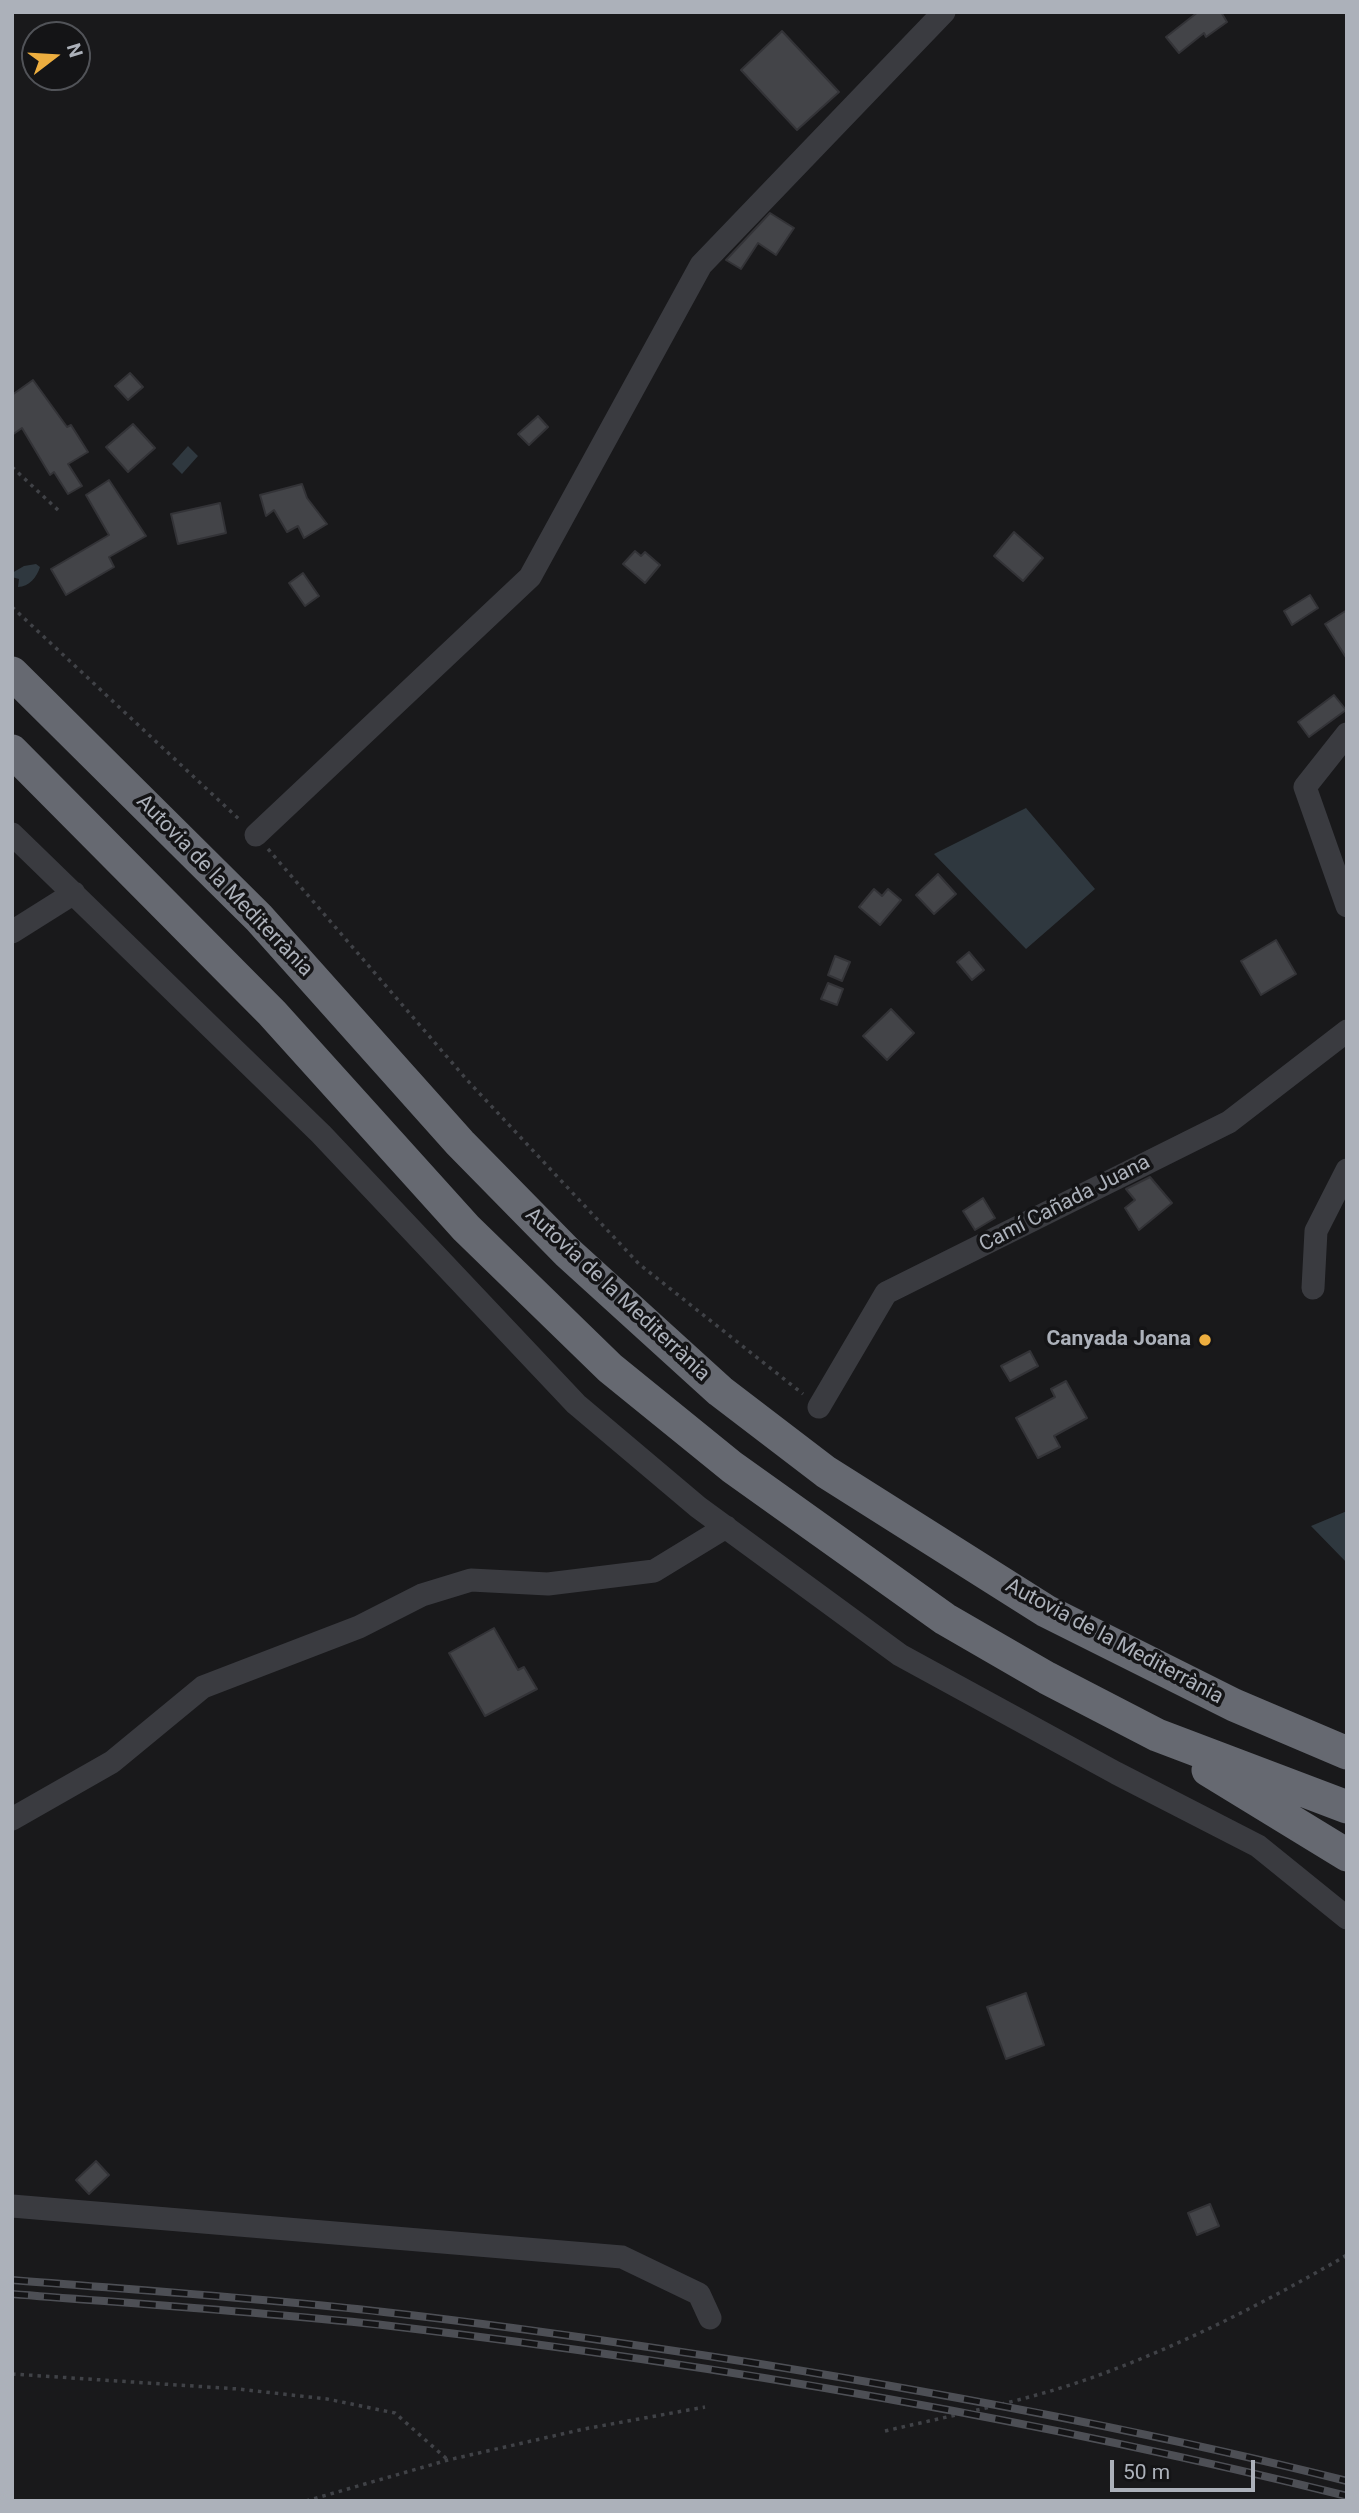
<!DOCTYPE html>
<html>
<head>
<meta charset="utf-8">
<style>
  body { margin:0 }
  #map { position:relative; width:1359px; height:2513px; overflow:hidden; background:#19191b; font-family:Roboto,sans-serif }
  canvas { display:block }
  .frame { position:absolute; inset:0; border:14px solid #acb1ba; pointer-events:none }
  .north { position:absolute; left:21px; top:21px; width:70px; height:70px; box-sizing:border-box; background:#141416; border:2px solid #515358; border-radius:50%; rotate:73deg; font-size:19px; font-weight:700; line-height:28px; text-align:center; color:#acb1ba }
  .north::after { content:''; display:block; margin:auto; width:24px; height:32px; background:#edae3f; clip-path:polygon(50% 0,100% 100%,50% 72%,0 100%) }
  .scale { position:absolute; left:1110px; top:2460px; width:145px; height:32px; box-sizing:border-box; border:4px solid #acb1ba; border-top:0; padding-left:9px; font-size:21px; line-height:24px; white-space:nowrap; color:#acb1ba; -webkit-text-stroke:5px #141416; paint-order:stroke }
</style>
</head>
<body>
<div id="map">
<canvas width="1359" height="2513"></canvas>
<div class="frame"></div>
<div class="north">N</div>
<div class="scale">50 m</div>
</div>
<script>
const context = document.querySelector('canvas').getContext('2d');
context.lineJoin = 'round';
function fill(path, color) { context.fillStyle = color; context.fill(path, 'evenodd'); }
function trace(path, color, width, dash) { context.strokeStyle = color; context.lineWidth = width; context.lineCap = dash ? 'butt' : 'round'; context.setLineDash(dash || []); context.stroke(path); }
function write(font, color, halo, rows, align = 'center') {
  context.font = font + ' Roboto,sans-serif'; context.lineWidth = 7; context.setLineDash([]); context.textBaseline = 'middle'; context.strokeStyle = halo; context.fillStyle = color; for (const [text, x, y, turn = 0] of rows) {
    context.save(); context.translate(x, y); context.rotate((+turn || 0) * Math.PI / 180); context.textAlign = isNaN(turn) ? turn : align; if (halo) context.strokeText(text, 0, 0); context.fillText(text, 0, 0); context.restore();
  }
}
fill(new Path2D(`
  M188 446 198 456 182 474 172 464Z
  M36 564 40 567C37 577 29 587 18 587L19 579 12 577V573L24 566Z
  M1026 808 1095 889 1026 949 934 854Z
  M1347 1511V1563L1311 1526Z`), '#2f383f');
const building = new Path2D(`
  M1198 12H1221L1227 22 1206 37 1204 33 1179 53 1166 37Z
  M782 31 839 92 797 130 741 70Z
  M770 213 794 228 776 255 758 243 741 269 726 260Z
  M130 373 143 387 128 400 115 386Z
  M33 380 67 427 71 425 88 452 68 464 82 486 68 494 54 472 50 475 22 428 12 435V395Z
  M538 416 548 427 529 445 518 434Z
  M133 424 155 448 128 472 106 447Z
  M109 480 146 536 109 557 114 567 66 595 51 569 109 535 86 495Z
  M302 484 307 498 327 524 304 538 298 526 287 532 274 510 266 516 260 495Z
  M220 503 226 533 178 544 171 514Z
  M1014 532 1043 558 1023 581 994 556Z
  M635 551 641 556 645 552 660 565 645 583 623 564Z
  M303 573 319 596 305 606 289 583Z
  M1310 595 1318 608 1292 625 1284 611Z
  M1347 610V659L1325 624Z
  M1334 695 1346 710 1309 737 1298 722Z
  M938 874 956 894 934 914 916 895Z
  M874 889 882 896 888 889 901 900 880 925 859 907Z
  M1276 940 1296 974 1261 995 1241 961Z
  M969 952 984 970 972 980 957 962Z
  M835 956 850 962 842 981 828 975Z
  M828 983 843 989 837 1005 821 999Z
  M891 1009 914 1033 887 1060 863 1036Z
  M1150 1177 1172 1203 1139 1230 1125 1208 1135 1200 1126 1189Z
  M983 1198 995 1218 975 1230 963 1211Z
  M1030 1351 1038 1366 1010 1381 1001 1366Z
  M1066 1381 1087 1418 1054 1436 1060 1447 1038 1458 1016 1418 1055 1397 1051 1389Z
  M494 1628 518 1670 524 1667 537 1689 485 1716 449 1653Z
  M1026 1993 1044 2045 1006 2059 987 2007Z
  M96 2161 109 2175 89 2194 76 2180Z
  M1210 2204 1219 2226 1197 2235 1188 2213Z`);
fill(building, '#434448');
trace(building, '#333337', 2);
trace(new Path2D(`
  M12 467 58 510
  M12 607 241 821
  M268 849 467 1080 639 1264 803 1394
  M12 2374 238 2389 327 2399 395 2413 448 2460
  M885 2431C958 2414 1032 2400 1102 2374 1188 2342 1268 2301 1347 2255
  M306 2501 448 2460 584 2429 705 2407`), '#404247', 3.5, [3.5, 5]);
trace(new Path2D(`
  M1347 734 1305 787 1347 906
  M12 834 321 1134 576 1404 698 1507 900 1655 1116 1773 1258 1846 1347 1918
  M256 835 530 577 701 265 944 12
  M12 932 74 893
  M1313 1288 1316 1231 1347 1170
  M819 1407 886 1293 1229 1122 1347 1031
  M12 1819 112 1762 203 1687 359 1627 422 1595 471 1580 548 1584 654 1571 726 1527
  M12 2206 622 2257 699 2294 710 2318`), '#3a3b40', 23);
trace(new Path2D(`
  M12 673 259 918 460 1143 567 1252 720 1391 826 1472 1046 1611 1234 1705 1347 1753
  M12 751 272 1013 466 1228 610 1368 732 1467 945 1619 1047 1678 1157 1735 1347 1807
  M1208 1770 1347 1855`), '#666971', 33);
const rail = new Path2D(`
  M12 2280C136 2290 261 2298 384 2312 508 2326 631 2344 754 2363 953 2395 1152 2432 1347 2481
  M12 2294C139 2304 265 2312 391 2326 713 2364 1032 2418 1347 2496`);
trace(rail, '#4d4f55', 8);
trace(rail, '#141416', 5, [16]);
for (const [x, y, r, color] of [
  [1205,1340,7,"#edae3f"]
]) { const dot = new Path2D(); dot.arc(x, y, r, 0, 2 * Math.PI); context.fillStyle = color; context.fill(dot); trace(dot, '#141416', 2.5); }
write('21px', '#acb1ba', '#141416', [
  ["Autovia de la Mediterrània",224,886,46],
  ["Camí Cañada Juana",1065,1204,-27],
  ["Autovia de la Mediterrània",617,1295,43],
  ["Autovia de la Mediterrània",1114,1642,28]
]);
write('bold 21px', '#acb1ba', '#141416', [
  ["Canyada Joana",1191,1340]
], 'right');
</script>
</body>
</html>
